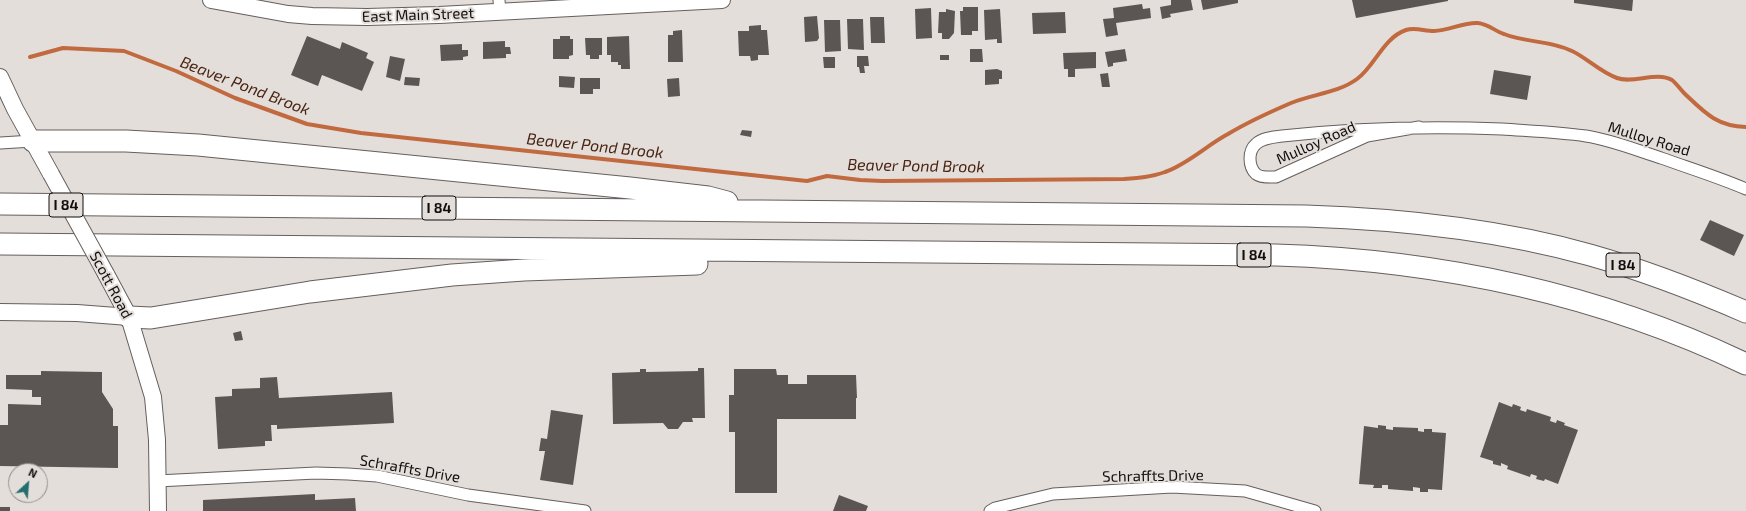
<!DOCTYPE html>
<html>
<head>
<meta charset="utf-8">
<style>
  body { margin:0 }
  #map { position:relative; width:1746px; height:511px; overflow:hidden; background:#e4dedb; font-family:"Exo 2",sans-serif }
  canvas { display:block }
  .north { position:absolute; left:8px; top:463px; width:40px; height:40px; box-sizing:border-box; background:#e4dedb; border:1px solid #908b89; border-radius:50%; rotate:26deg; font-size:11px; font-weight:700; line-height:16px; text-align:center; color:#110f0e }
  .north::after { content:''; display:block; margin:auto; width:14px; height:18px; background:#236f6e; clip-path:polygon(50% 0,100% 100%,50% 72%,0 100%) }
</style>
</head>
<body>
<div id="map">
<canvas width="1746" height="511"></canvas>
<div class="north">N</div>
</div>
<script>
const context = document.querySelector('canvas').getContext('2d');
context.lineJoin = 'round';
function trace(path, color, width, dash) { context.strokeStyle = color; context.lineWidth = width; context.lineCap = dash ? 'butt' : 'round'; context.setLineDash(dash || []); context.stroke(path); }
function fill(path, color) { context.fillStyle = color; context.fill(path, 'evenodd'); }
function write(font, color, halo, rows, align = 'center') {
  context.font = font + ' "Exo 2",sans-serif'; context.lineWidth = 4; context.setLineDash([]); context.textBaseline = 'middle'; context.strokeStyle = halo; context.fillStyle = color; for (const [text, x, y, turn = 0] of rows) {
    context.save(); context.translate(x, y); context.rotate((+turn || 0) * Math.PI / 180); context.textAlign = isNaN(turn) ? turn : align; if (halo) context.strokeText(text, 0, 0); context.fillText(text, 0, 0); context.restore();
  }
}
trace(new Path2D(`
  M30 57 63 48 124 51 176 71 235 98 307 124 361 133 807 181 827 176 860 180 882 181 1124 179C1138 178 1152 177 1165 172 1188 164 1207 145 1228 134 1248 122 1270 112 1291 103 1313 94 1338 93 1357 79 1375 66 1383 38 1406 30 1415 27 1424 31 1434 31 1449 31 1463 22 1478 23 1488 24 1495 31 1504 34 1526 43 1550 40 1572 51 1587 58 1600 72 1617 78 1633 84 1657 71 1672 80 1676 83 1680 89 1684 93 1704 112 1716 126 1746 127`), '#c26a3f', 4);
fill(new Path2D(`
  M1171 0H1191L1193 10 1170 14 1171 17 1162 19 1160 7 1171 5Z
  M1201 0H1238V3L1203 10Z
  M1352 0H1448V1L1356 18Z
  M1574 0H1633L1632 11 1574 3Z
  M1142 4 1143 9 1150 8 1151 18 1116 23 1118 35 1106 37 1103 19 1114 18 1113 8Z
  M963 7H978V31H972V35H961L960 11H963Z
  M931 8 932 38 916 39 915 9Z
  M946 9 955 11 954 33 949 39H942V33H938L939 12H946Z
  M1000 9 1002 43H997V39L985 40 984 10Z
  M1065 12 1066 33 1033 34 1032 13Z
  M817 16 819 38 817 41 805 42 804 17Z
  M870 17H884L885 43H871Z
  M847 19H863L864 50 848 49Z
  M824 20H840L841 51 825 52Z
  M761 25V30H767L769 55H758V60L751 61 750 56H739L738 31H749V26Z
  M682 30 683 62H668V35H673V31Z
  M307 36 340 49 342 42 368 53 366 58 374 62 362 91 322 75 318 86 291 75Z
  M560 36H570V39H573V55L569 56V59H553V39H560Z
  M629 36 630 69H621V65H618V62H611V55H607V37Z
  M585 38H602V55H599V59H590V55H586Z
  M505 41V47H510L511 54H506V58L483 59V42Z
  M462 44V50H468V56L463 57V60L441 61 440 45Z
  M970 49H982L983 62H970Z
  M1125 49 1127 61 1113 63V66L1108 67 1105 52Z
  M1096 52V68L1075 69V77H1068V69H1064L1063 53Z
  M940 55H949V60H940Z
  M390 56 405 59 400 81 386 77Z
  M857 56H868L869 66H864L865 73H860L859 67H857Z
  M823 57H835V68H824Z
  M997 69 1002 71V79H999V84L985 85V70Z
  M1494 70 1531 76 1527 100 1490 94Z
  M1108 73 1110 87H1102L1100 74Z
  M559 76 575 77 574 88 559 87Z
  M405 77 420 78 419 86 404 85Z
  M580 78H600V89H593V94H580Z
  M679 78 680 96 668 97 667 79Z
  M742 130 752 131 751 137 740 135Z
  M1710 220 1744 235 1734 256 1700 240Z
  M241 331 243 340 235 341 233 333Z
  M698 368H704L705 418H692L693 422H683L678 429H668L663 423 613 424 612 373 640 372V369H646V372L698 371Z
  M734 369H776L777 375H788V384H807V375H856L857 398H856V419H777V493H735V432H729V395H734Z
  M41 371 102 372V392L113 409V426H118V468L0 466V425H8V404L41 405V397H32V390L6 389V375H41Z
  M277 377 279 398 392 392 394 423 277 429V425H271L272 441H265V446L218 449 215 397 232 396V389L260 388V378Z
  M1499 402 1512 407 1513 404 1521 407 1520 410 1526 412 1527 409 1551 417 1550 421 1556 423 1557 420 1565 423 1564 425 1578 430 1558 484 1545 479 1544 481 1536 479 1537 476 1531 474 1530 477 1507 469 1508 466 1501 463V466L1493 464V461L1480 457Z
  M551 410 583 415 573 485 540 480 545 451H539L541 438 547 439Z
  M1378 425 1386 426V429L1393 430V427L1418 428V431L1424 432V429H1432V432L1446 433 1442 490 1428 489V492H1420V488L1413 487V491L1388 489V485H1382V488H1373L1374 485 1359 484 1364 426 1378 428Z
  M315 494V500L355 498 356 511H203V500Z
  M839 495 868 506 866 511H833Z
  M0 507H10V511H0Z`), '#5b5654');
const street = new Path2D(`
  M499 0 500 12
  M1419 127 1367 136 1276 177C1270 177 1261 178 1256 174 1248 166 1248 151 1256 144 1262 138 1274 137 1282 136 1355 128 1428 126 1502 129 1530 131 1558 132 1586 136 1612 140 1636 150 1661 158 1689 168 1718 177 1746 189
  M0 143 33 141
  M157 481 316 473 348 474 377 476 468 495 585 511
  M990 511 995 508 1053 494 1172 487 1245 491 1315 511`);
const secondary = new Path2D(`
  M211 0 288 14 312 16 367 17 439 15 722 0
  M0 77 15 109 51 174
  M106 274 129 317 153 397 157 440 158 511
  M0 312 77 313 129 317`);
const highway = new Path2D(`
  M33 141H126L198 145 630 188 708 197 727 202
  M0 204 1306 216C1402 219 1497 229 1590 255 1643 270 1695 290 1746 312
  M0 244 1276 255C1440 260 1597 293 1746 364
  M129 317 151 318 310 292 452 275 524 270 697 264`);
trace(street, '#655f5d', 13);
trace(secondary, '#655f5d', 18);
trace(highway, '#655f5d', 23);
trace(street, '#fff', 11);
trace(secondary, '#fff', 16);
trace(highway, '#fff', 21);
const secondaryBridge = new Path2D(`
  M51 174 106 274`);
trace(secondaryBridge, '#655f5d', 18, []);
trace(secondaryBridge, '#fff', 16);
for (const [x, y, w] of [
  [66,205,34],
  [439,208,34],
  [1254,255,34],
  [1623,265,34]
]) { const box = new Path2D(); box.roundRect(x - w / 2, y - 12, w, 24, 3); context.fillStyle = '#e4dedb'; context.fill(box); trace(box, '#110f0e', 1); }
write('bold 14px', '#110f0e', null, [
  ["I 84",66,205],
  ["I 84",439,208],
  ["I 84",1254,255],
  ["I 84",1623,265]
]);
write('15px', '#110f0e', '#e4dedb', [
  ["East Main Street",418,15,-2],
  ["Mulloy Road",1649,139,17],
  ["Mulloy Road",1316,143,-24],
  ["Scott Road",111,285,62],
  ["Schraffts Drive",410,469,10],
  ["Schraffts Drive",1153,476,-1]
]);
write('italic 16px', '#492412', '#e4dedb', [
  ["Beaver Pond Brook",245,86,21],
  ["Beaver Pond Brook",595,146,6],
  ["Beaver Pond Brook",916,166,1]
]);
</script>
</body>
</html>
